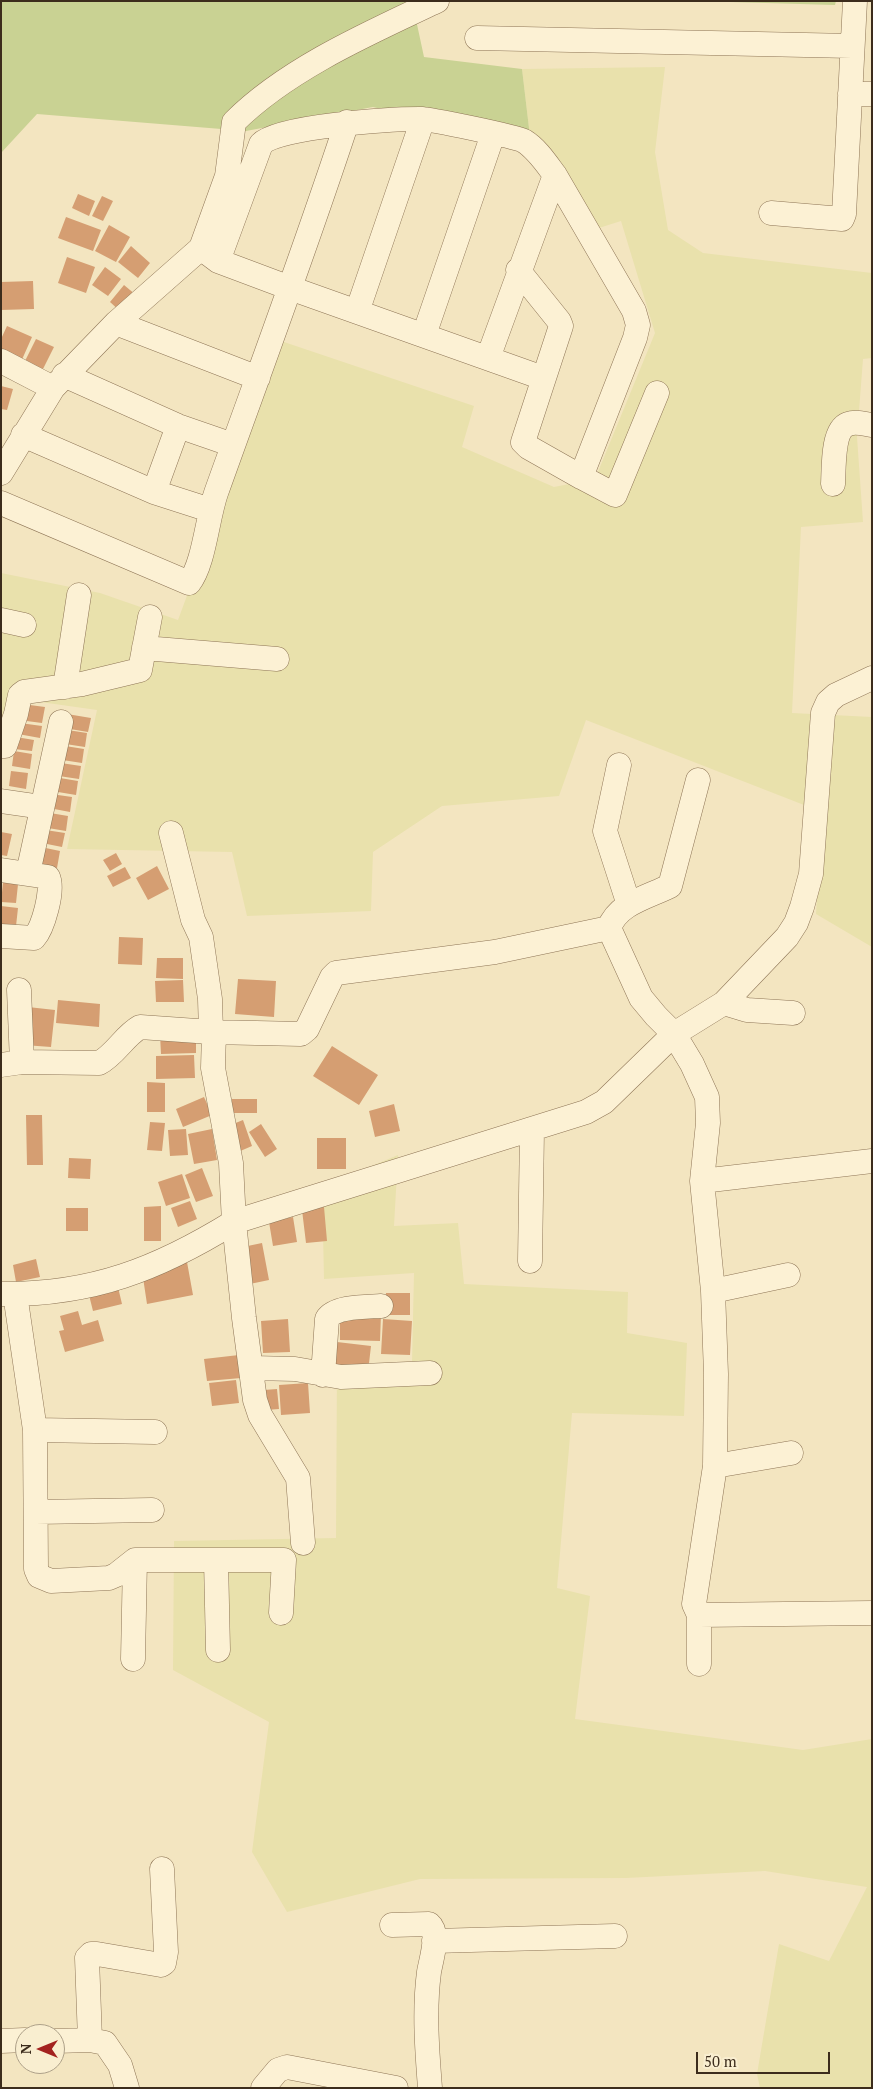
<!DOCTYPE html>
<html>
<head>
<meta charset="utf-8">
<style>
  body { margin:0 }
  #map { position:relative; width:873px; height:2089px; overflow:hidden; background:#f3e5c0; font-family:"PT Serif",serif }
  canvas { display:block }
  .frame { position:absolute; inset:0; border:2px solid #3c2c1c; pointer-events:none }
  .north { position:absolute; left:15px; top:2024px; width:50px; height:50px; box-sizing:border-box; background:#f9eed0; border:1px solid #ada088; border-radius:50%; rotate:270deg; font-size:14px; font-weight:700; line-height:20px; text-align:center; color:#3c2c1c }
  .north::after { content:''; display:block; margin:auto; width:18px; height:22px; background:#a3221f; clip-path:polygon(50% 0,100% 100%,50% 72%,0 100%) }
  .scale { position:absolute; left:696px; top:2052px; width:134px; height:22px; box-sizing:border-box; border:2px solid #3c2c1c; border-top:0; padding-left:6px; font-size:15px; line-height:18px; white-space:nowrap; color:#3c2c1c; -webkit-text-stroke:4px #f9eed0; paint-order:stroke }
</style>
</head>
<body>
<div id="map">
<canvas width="873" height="2089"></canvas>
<div class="frame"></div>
<div class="north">N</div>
<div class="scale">50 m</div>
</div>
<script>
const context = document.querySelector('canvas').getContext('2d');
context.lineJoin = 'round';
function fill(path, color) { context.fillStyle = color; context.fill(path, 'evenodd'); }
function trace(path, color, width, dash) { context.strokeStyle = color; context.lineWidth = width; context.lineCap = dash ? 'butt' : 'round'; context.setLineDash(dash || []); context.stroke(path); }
fill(new Path2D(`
  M665 67 655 152 668 230 703 253 872 273V358L863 359 857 437 863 522 801 527 792 713 872 717V947L816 914 822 812 586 720 559 796 442 806 373 852 371 911 247 916 232 852 67 849 97 710 12 698 1 751V573L100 593 178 620 281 341 474 406 462 447 554 487 595 479 655 333 621 221 583 233 531 145 522 69Z
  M398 1155 394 1226 458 1223 464 1284 628 1292 627 1333 687 1343 684 1416 572 1413 557 1588 590 1596 575 1719 803 1750 872 1739V2088H760L757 2074 779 1944 829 1961 867 1887 765 1871 626 1878 420 1879 287 1912 252 1852 269 1722 173 1670 174 1541 336 1538 337 1365 412 1363 414 1273 324 1279 322 1187Z`), '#e9e1ac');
fill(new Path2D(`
  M1 1H412L424 57 522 69 531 145 373 107 246 131 37 114 1 153Z
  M696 1H836L835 5Z`), '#c9d293');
fill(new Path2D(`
  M78 194 95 201 89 216 72 208Z
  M102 196 113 201 103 221 92 216Z
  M66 217 101 230 93 251 58 238Z
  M109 225 130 237 116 262 95 251Z
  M131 246 150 263 138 278 118 262Z
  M67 257 95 267 86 293 58 283Z
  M105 267 121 279 108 296 92 285Z
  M33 281 34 309 1 310V282Z
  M124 285 136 295 121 312 110 302Z
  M7 326 32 337 20 364 1 355V339Z
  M36 339 54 347 43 369 25 361Z
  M1 386 13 389 7 410 1 409Z
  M22 704 45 707 42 723 19 720Z
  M67 714 91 718 88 732 64 728Z
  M20 723 42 726 40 738 18 734Z
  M61 729 87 733 85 747 59 743Z
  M16 737 34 740 32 751 14 749Z
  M59 745 84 749 82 763 56 759Z
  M14 751 32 754 30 769 12 766Z
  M54 762 81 766 79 779 52 775Z
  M11 771 28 773 26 789 9 786Z
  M54 777 78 781 76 795 52 791Z
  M51 794 72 797 70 812 49 808Z
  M44 812 68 816 66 831 42 827Z
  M39 829 65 833 62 847 37 842Z
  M1 832 12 834 7 856 1 855Z
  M36 846 60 851 57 868 33 864Z
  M116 853 122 864 110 871 103 860Z
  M157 866 169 889 148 900 136 878Z
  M125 867 131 878 113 887 107 876Z
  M4 873 19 875 16 903 1 902Z
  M1 906 18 908 16 926 1 925Z
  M119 937 143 938 142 965 118 964Z
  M157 958H183V979L156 978Z
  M238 979 276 981 274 1017 235 1014Z
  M183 980 184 1002H156L155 981Z
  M58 1000 100 1004 99 1027 56 1023Z
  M28 1007 55 1010 51 1047 24 1045Z
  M196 1034V1053L161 1054 160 1035Z
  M332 1046 378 1075 359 1105 313 1076Z
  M194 1055 195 1078 156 1079V1056Z
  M147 1082 165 1083V1112H147Z
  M204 1097 212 1115 183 1127 176 1109Z
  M232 1099H257V1113H232Z
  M394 1104 400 1131 375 1137 369 1111Z
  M26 1115H42L43 1165H27Z
  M243 1120 252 1146 238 1152 228 1126Z
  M150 1122 165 1123 162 1151 147 1150Z
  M261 1124 277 1149 265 1157 249 1132Z
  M186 1129 188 1155 170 1156 168 1130Z
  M212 1129 217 1160 194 1164 188 1134Z
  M317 1138H346V1169H317Z
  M69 1158 91 1159 90 1179 68 1178Z
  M202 1168 213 1196 196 1202 185 1175Z
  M182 1174 190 1198 166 1206 158 1182Z
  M190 1201 197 1219 178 1227 171 1208Z
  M161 1206V1241H144V1207Z
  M324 1207 327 1241 306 1243 302 1210Z
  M66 1208H88V1231H66Z
  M293 1217 297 1242 273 1246 269 1222Z
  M262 1243 269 1280 245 1285 238 1248Z
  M36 1259 40 1277 16 1282 13 1265Z
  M187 1262 193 1295 147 1304 142 1271Z
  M117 1283 122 1304 93 1311 88 1291Z
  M386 1293H410V1315H386Z
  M78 1311 82 1325 98 1320 104 1341 65 1352 59 1331 64 1330 60 1316Z
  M340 1313 381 1314 380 1341 340 1340Z
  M288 1319 290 1352 263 1353 261 1321Z
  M383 1319 412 1321 410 1355 381 1354Z
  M337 1342 371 1346 368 1372 334 1368Z
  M239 1355 241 1378 207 1381 204 1359Z
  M236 1380 239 1403 212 1406 209 1383Z
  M308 1383 310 1413 281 1415 279 1385Z
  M277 1389 279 1409 266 1410 264 1390Z`), '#d59e72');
const minor = new Path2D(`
  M477 38 852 46
  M850 94H872
  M771 213 842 219 844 214 855 1
  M206 252 218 261 290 288 543 378
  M218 261 261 144C278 126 392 119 420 119 431 119 517 137 524 141 537 149 546 163 555 175L634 311 638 325 635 338 581 477 528 447 523 442 561 326 559 321 518 270
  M357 312 423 119
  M116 323 258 378
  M424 335 493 134
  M488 358 555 175
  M1 361 53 388
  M64 375 178 426 233 445
  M23 435 154 492 210 510
  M1 473 53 388 116 323 201 248 227 176 234 122C287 69 369 33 437 1
  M581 477 615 495 657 393
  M833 484C834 469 832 430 848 424 856 421 864 424 872 425
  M154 492 178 426
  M1 503 189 583C204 564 207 519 216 493 260 370 306 247 347 122
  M1 620 24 625
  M144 648 277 659
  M65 687 79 595
  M1 746H5L16 714 20 695 24 692 82 684 140 670 150 617
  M619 765 605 831 629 905
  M698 780 670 886C648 897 618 903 609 928L641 998 656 1016 674 1034 692 1064 707 1097 708 1123 702 1181 713 1291 716 1374 715 1466 694 1604 699 1615V1664
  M1 801 42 807
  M171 833 193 920 201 937 210 999 211 1032
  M1 870 48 877C54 890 43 928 34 938L1 936
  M28 873 61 722
  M19 990 22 1062
  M724 1003 747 1010 793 1013
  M214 1032 213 1068 231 1163 234 1222 244 1318 255 1400 260 1415 298 1478 303 1543
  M1 1065 22 1062 99 1063C115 1055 124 1036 140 1027L211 1032 301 1034 307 1029 332 977 336 973 495 952 609 928
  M702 1181 872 1161
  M530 1261 532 1130
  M713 1291 788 1275
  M1 1294C92 1295 158 1269 234 1222L586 1112 604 1102 674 1034 724 1003 787 937 796 923 802 907 811 874 823 713 828 702 836 695 872 678
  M15 1294 35 1430 36 1569 39 1576 51 1581 109 1578 116 1575 135 1560H284L281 1613
  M252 1368 295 1369 341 1377 430 1373
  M323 1375 327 1319C335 1306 367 1307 381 1306
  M35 1430 155 1432
  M715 1466 791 1453
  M36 1512 152 1510
  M216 1560 218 1650
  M699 1615 872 1613
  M133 1659 135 1560
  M392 1925 429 1924C440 1933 431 1960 429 1972 424 2010 427 2050 430 2088
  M434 1941 615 1936
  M90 2040 87 1958 91 1954H97L161 1965 164 1963 166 1952 162 1869
  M1 2041 25 2040
  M55 2041 90 2040 105 2043 120 2065 127 2088
  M263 2088 278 2070 287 2067 396 2088`);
trace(minor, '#8e7556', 25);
trace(minor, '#fcf1d4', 24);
</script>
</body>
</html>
